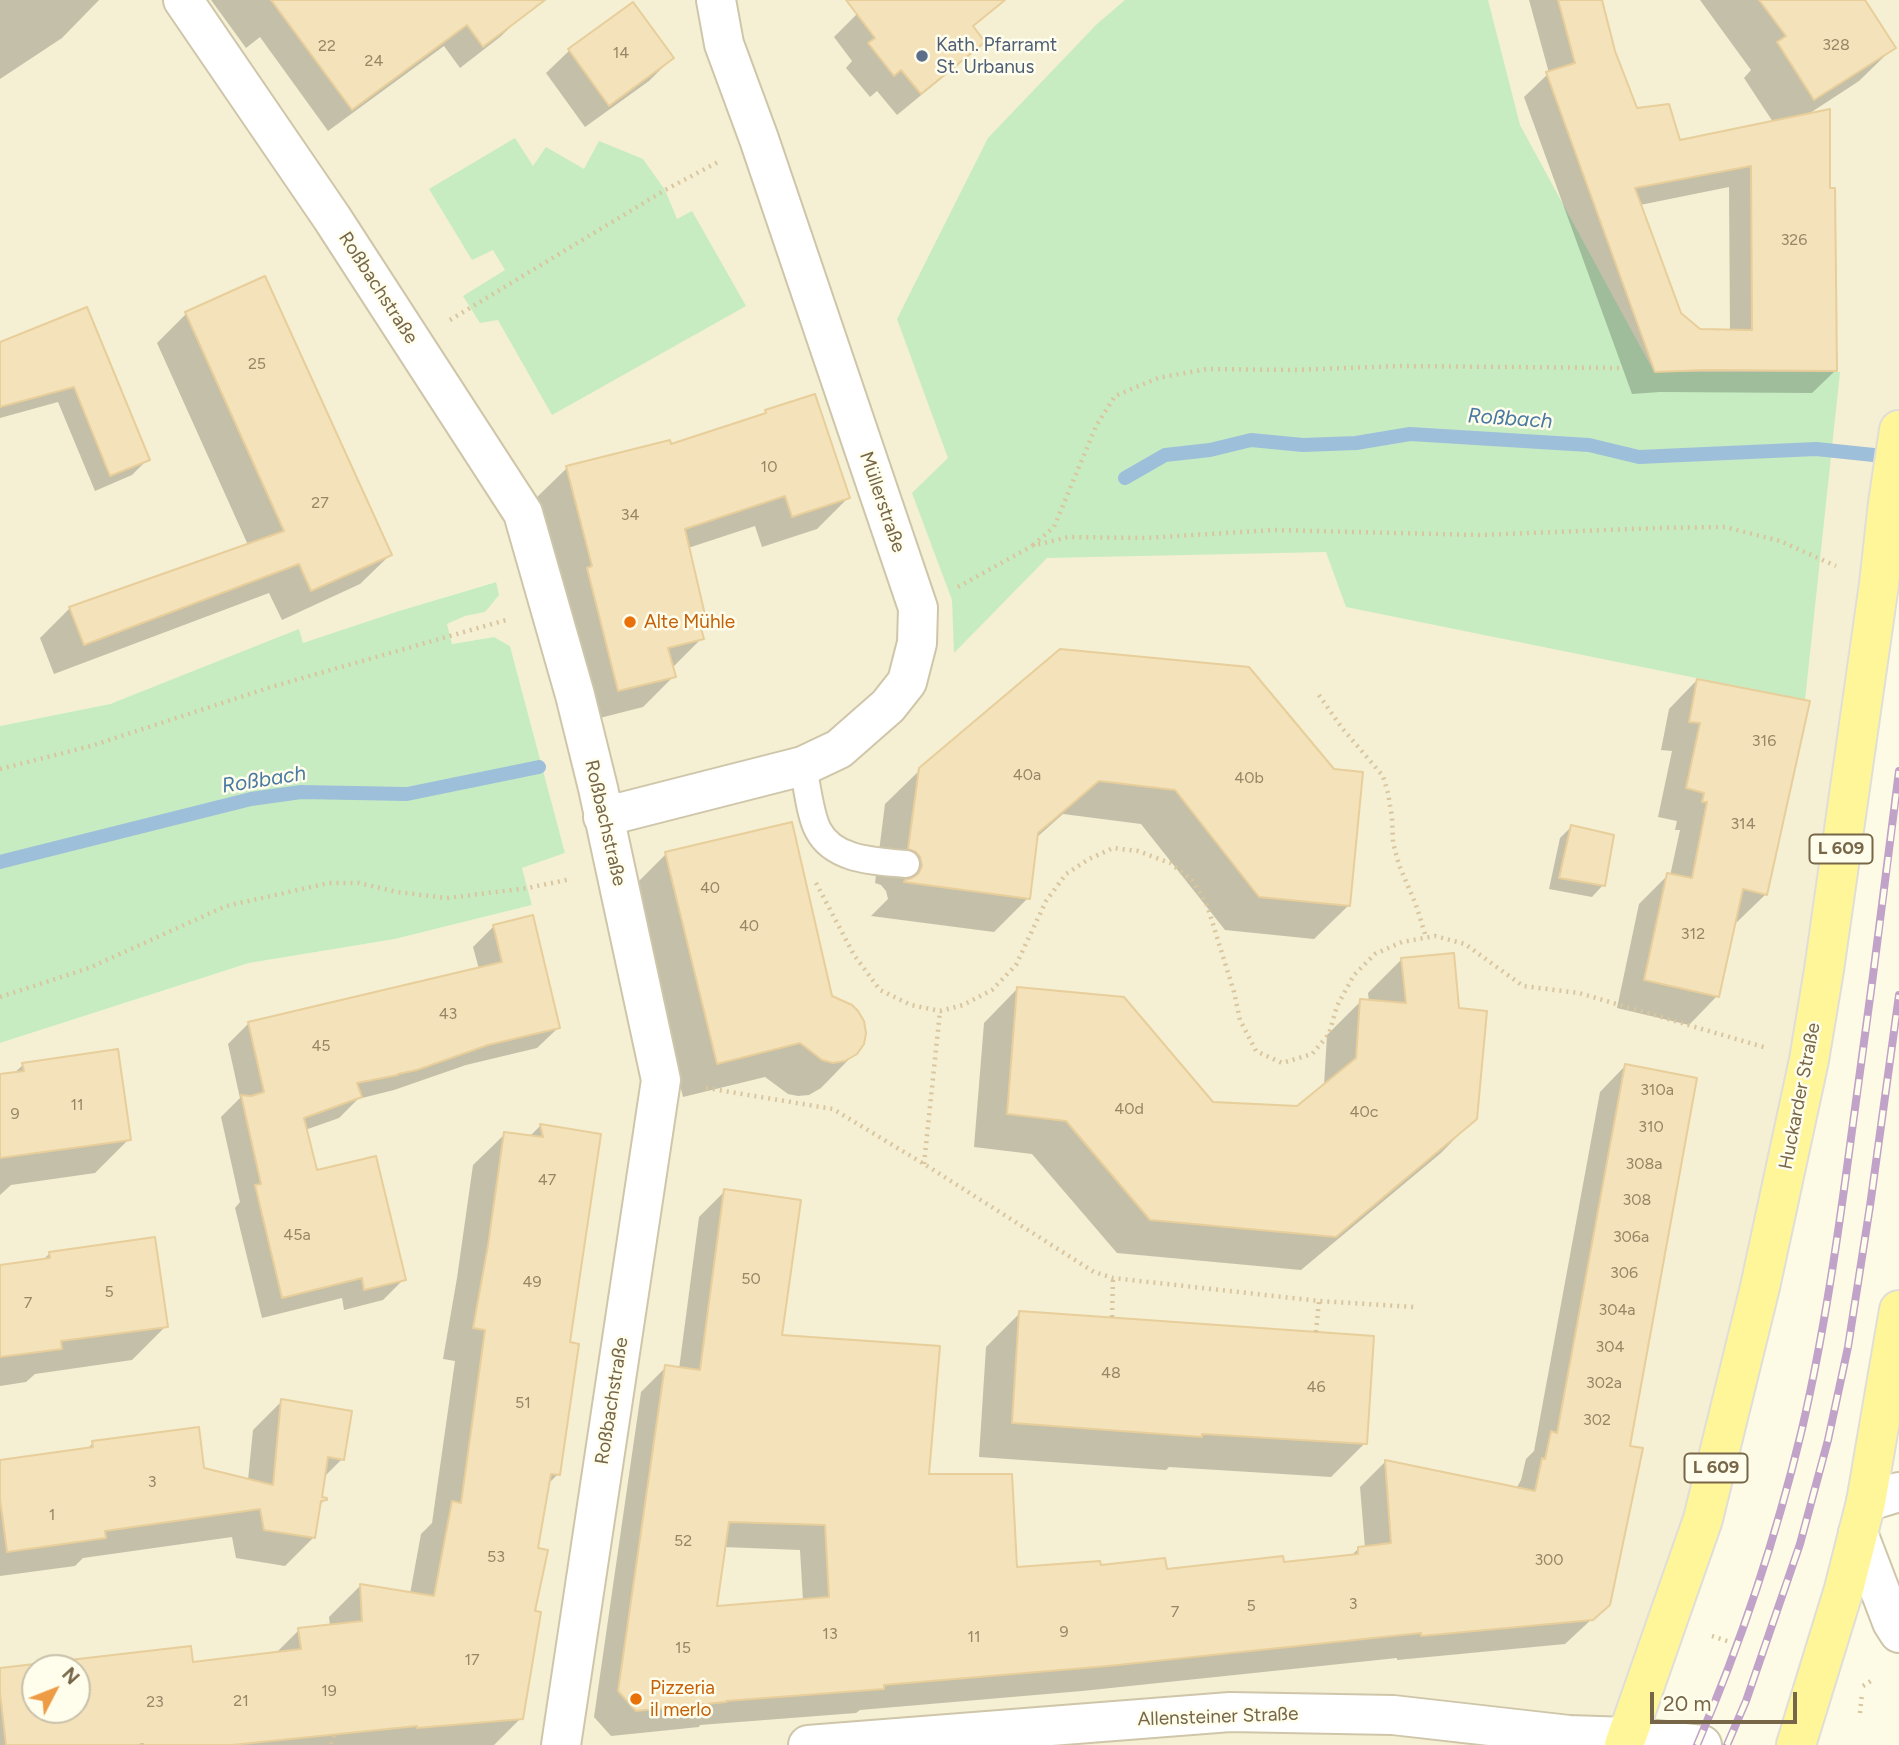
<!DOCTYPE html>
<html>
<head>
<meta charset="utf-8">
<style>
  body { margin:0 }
  #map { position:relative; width:1899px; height:1745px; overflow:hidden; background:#fdfbe5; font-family:Figtree,sans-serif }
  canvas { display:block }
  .north { position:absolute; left:21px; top:1654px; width:70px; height:70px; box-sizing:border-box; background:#fffdec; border:2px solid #c9c1aa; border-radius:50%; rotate:48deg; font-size:19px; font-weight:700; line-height:28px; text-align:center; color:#776748 }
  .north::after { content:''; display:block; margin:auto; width:24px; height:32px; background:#ed9b44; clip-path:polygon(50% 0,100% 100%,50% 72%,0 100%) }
  .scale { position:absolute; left:1650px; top:1692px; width:147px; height:32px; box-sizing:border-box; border:4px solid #776748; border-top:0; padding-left:9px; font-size:21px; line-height:24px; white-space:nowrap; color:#776748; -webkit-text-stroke:5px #fffdec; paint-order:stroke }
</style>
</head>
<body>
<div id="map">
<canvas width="1899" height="1745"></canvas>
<div class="north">N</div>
<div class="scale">20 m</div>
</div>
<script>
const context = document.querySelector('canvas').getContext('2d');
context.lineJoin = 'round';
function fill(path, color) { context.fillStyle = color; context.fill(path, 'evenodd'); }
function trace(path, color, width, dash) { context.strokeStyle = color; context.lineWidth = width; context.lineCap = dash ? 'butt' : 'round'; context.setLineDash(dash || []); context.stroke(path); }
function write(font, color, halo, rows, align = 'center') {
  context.font = font + ' Figtree,sans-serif'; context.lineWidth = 5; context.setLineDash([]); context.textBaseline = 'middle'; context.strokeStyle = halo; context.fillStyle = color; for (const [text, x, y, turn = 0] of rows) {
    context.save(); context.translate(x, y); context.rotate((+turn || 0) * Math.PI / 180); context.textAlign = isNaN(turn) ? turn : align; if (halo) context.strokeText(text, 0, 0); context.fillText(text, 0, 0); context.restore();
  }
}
fill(new Path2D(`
  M0 0H1899V430L1824 970 1628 1737 1562 1745H0V1043L249 963 395 939 532 905 522 868 565 853 510 646 494 637 452 644 447 624 465 616 485 612 495 582 399 611 302 644 299 630 110 704 0 726ZM35 1668H77V1710H35Z`), '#f5efd3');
fill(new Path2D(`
  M1125 0H1488L1520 125 1654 372H1840L1805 700 1346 607 1326 552 1047 558 954 653 952 600 912 493 948 458 897 319 988 138 1097 24Z
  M515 138 533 166 546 147 584 169 599 141 643 159 665 190 677 219 692 211 746 306 552 415 498 320 480 323 463 296 505 270 493 250 472 260 429 189Z
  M496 582 499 595 485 612 465 616 447 624 452 644 494 637 510 646 565 853 522 868 532 905 395 939 249 963 0 1043V726L110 704 299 629 303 643 399 611Z`), '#c7ecc2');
fill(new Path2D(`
  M0 0H99L62 38 0 79Z
  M211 0H511L523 15 500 37 460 68 444 46 328 131 260 37 246 48Z
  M875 0H950L982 41 959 64 897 115 877 91 870 97 846 68 852 61 834 37 857 14Z
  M1529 0H1600L1613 51 1635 110 1679 142 1773 122 1744 78 1751 70 1700 0H1863L1894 47 1859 81 1807 115 1829 190 1835 371 1812 393 1660 392 1632 394 1524 97 1549 73ZM1729 187 1730 332 1700 331 1680 314 1640 205Z
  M570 50 672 58 649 81 585 127 546 73Z
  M186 314 390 555 360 584 282 620 269 593 54 674 40 638 70 608 248 545 157 343Z
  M38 351 148 459 132 475 95 491 58 402 0 418V362Z
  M766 412 848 498 817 529 762 547 755 526 688 548 703 615 697 620 702 638 672 668 674 676 643 707 588 721 536 498 567 468 669 446 762 416Z
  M1061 651 1349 905 1314 939 1225 930 1141 824 1063 814 1036 838 1028 898 994 932 871 916 888 899 886 891 881 885 875 883 885 804 920 770Z
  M1697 680 1766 894 1737 922H1734L1717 996 1689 1025 1617 1008 1639 904 1668 875 1670 876 1680 830H1675L1677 821 1658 817 1672 751 1661 750 1669 709Z
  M1571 827 1603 885 1592 897 1549 889 1560 838Z
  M666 854 830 997 855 1053 821 1088 809 1095 798 1096 788 1094 765 1077 683 1097 632 888Z
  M494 926 558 1028 537 1048 466 1065 394 1090 358 1099 339 1118 305 1130 316 1172 404 1279 383 1300 344 1310 342 1298 262 1318 235 1208 240 1202 221 1117 240 1098 228 1044 249 1023 479 969 473 947Z
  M1402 959 1457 1010 1475 1118 1441 1153 1301 1270 1117 1253 1032 1154 974 1147 984 1023 1017 989 1212 1104 1297 1107 1324 1086 1327 1035 1361 1001 1369 1002 1368 993Z
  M23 1065 129 1139 95 1173 11 1185 0 1195V1076L13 1074Z
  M1625 1066 1628 1447 1608 1604 1565 1644 1397 1660V1658L1082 1691 860 1710 856 1713 700 1725 699 1727 611 1736 594 1717 641 1392 666 1367 679 1369 699 1217 725 1191 780 1336 927 1475 1016 1569 1099 1566 1165 1571 1282 1564 1351 1556 1359 1548H1365L1360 1487 1385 1462 1516 1489 1521 1480 1526 1459 1534 1451 1600 1092ZM723 1547 800 1550 803 1601 715 1608Z
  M540 1126 599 1135 568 1344 558 1474 548 1484 536 1549 521 1718 494 1745H0V1670L189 1648 191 1664 275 1654 299 1630 330 1626 329 1617 360 1586 410 1594 421 1534 432 1523 455 1361 443 1359 457 1278 473 1165 505 1134 529 1137ZM35 1668H77V1710H35Z
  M50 1253 166 1326 132 1360 35 1374 26 1382 0 1386V1266L43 1260Z
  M1020 1313 1365 1443 1331 1477 1169 1467 1166 1470 979 1457 986 1347Z
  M282 1401 342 1459 323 1478 320 1498 325 1500 318 1506 313 1538 285 1566 236 1558 232 1537 83 1558 75 1566 0 1576V1462L86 1450 93 1443 248 1480 253 1430Z`), '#0003');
trace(new Path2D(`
  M1125 478 1165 455 1210 450 1251 440 1303 445 1356 443 1410 434 1589 445 1639 457 1816 449 1893 457
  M0 862 251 799 301 792 407 794 539 767`), '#9ebfda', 14);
const building = new Path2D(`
  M271 0H545L483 47 467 25 352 110Z
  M846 0H1005L973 26 985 42 921 94 901 70 894 76 868 43 875 38Z
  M1558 0H1602L1615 51 1637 108 1669 104 1680 140 1830 109V188H1835L1837 371 1705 370 1655 372 1546 72 1575 63ZM1751 166 1752 330 1700 329 1681 313 1635 188Z
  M1759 0H1865L1896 48 1814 100 1777 42 1786 36Z
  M633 2 674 58 609 106 568 49Z
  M265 276 392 555 311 591 299 564 84 645 69 607 284 531 185 312Z
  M87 307 150 460 110 476 74 387 0 407V342Z
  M815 394 850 498 792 517 785 496 685 529 705 615 698 617 704 639 668 648 676 677 618 691 587 568 592 566 566 466 670 440 671 444 766 413 765 410Z
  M1060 649 1249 667 1334 769 1363 772 1350 906 1259 897 1175 790 1099 781 1038 833 1030 899 904 882 905 880 912 878 918 874 922 866 920 857 916 852 908 849 919 768Z
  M1697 679 1810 701 1767 895 1743 889 1719 997 1644 980 1667 873 1692 878 1707 802H1702L1704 793 1686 788 1700 723 1689 722Z
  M792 822 832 996 852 1005 858 1011 864 1021 866 1033 864 1044 857 1054 845 1061 833 1063 822 1060 800 1043 717 1064 665 852Z
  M1571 825 1614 835 1605 886 1559 878Z
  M533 915 560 1028 488 1045 417 1070 398 1074V1075L357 1083 362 1097 304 1118 317 1170 376 1156 406 1280 364 1290 362 1278 282 1298 255 1185 261 1184 241 1095 251 1096 264 1092 248 1022 502 962 493 925Z
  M1454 953 1459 1008 1487 1011 1477 1119 1336 1237 1150 1220 1066 1121 1007 1114 1017 987 1124 997 1213 1102 1297 1106 1356 1058 1360 999 1406 1003 1401 958Z
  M118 1049 131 1140 0 1158V1074L24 1071 22 1063Z
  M1625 1064 1697 1078 1630 1446 1643 1448 1610 1605 1593 1620 1421 1636V1633L1108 1666 884 1685V1689L726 1701V1702L636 1711 618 1691 665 1365 700 1370 724 1189 801 1200 782 1335 940 1346 929 1474H1012L1017 1567 1100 1561 1101 1565 1165 1558 1167 1569 1283 1556 1284 1562 1358 1554V1547L1391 1543 1385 1460 1535 1491 1542 1458 1545 1459 1551 1431 1557 1433ZM729 1522 825 1525 829 1597 717 1606Z
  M540 1124 601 1134 570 1342 579 1344 560 1475 551 1474 538 1548 548 1550 535 1611 541 1612 523 1719 417 1728V1726L232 1745H6L0 1693V1668L191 1646 193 1662 301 1649 298 1628 362 1621 360 1584 434 1596 452 1501 461 1503 485 1330 473 1328 488 1245 504 1132 543 1137ZM35 1668H77V1710H35Z
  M155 1237 168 1327 61 1341 62 1349 0 1357V1265L50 1258 49 1252Z
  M1019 1311 1374 1336 1367 1444 1202 1434V1437L1012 1423Z
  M281 1399 352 1411 344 1460 328 1457 322 1497 327 1498V1500L321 1501 315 1538 264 1530 260 1509 105 1531 106 1538 7 1552 0 1499V1460L93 1447 92 1441 199 1427 204 1468 273 1485Z`);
fill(building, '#f4e2bb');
trace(building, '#e7ce9a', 2);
const service = new Path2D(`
  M803 766C807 785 810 815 818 830 834 861 876 861 906 864`);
const minor = new Path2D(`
  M183 0 332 218 523 513 575 695 598 788 661 1080 561 1745
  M603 817 803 766 839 749 888 706 907 682 917 643 918 608 759 139 724 44 716 0
  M1866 1502 1899 1492
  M808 1745 1230 1712 1393 1715 1569 1735 1628 1737`);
const tertiary = new Path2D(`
  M1858 1533 1892 1622 1899 1633
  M1628 1737 1702 1745`);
const primary = new Path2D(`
  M1624 1745 1703 1519 1760 1287 1809 1060 1824 970 1879 584 1888 503 1899 430
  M1796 1745 1844 1589 1866 1502 1899 1310`);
trace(service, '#cfc6aa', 30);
trace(minor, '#cfc6aa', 42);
trace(tertiary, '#cfc6aa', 42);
trace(primary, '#e1ded7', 42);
trace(new Path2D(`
  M450 320 665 190 720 161
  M1033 545 1054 527 1096 426 1115 396 1158 378 1207 369 1293 370 1400 366 1621 368
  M958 587 1032 546 1068 537 1145 538 1274 530 1479 535 1658 528 1725 527 1780 541 1836 566
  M1319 695 1342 728 1383 776 1388 793 1392 817 1393 843 1399 865 1416 905 1426 937
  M0 769 91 746 271 687 506 620
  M816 883 854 955 880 990 911 1005 940 1011 963 1005 992 990 1016 965 1046 901 1066 874 1089 859 1113 848 1138 851 1170 863 1192 880 1207 905 1234 992 1240 1020 1256 1051 1282 1063 1312 1054 1329 1034 1337 1006 1354 975 1375 954 1402 942 1435 936 1465 944 1523 986 1579 993 1767 1048
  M0 997 89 968 226 906 329 883H359L397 892 447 898 528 888 571 879
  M706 1088 833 1109 924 1164 1094 1272 1113 1278 1319 1301 1414 1307
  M924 1164 940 1011
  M1112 1317 1113 1278
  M1316 1332 1319 1301
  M1712 1636 1730 1642
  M1863 1686 1874 1679
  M1860 1713 1862 1693
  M331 1744 334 1735
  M142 1745V1743`), '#d9c69e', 4.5, [2, 5]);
trace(service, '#fff', 26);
trace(minor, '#fff', 38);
trace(tertiary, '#fff', 38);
trace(primary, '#fff69a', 38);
const rail = new Path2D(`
  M1697 1745C1741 1643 1776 1538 1802 1429 1824 1334 1838 1236 1851 1138 1868 1016 1884 893 1899 771
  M1727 1745 1746 1701 1800 1544 1828 1440 1848 1347 1870 1206 1899 995`);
trace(rail, '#c1a2c8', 8);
trace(rail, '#fffdec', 5, [16]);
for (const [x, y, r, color] of [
  [922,56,7,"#5c6f8a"],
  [630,622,7,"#e8710a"],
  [636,1699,7,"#e8710a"]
]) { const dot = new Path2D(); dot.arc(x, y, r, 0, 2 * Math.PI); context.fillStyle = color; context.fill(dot); trace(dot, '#fffdec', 2.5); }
write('16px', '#968665', null, [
  ["328",1836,45],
  ["22",327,46],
  ["14",621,53],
  ["24",374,61],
  ["326",1794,240],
  ["25",257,364],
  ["10",769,467],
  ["27",320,503],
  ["34",630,515],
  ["316",1764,741],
  ["40a",1027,775],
  ["40b",1249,778],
  ["314",1743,824],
  ["40",710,888],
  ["40",749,926],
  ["312",1693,934],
  ["43",448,1014],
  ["45",321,1046],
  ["310a",1657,1090],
  ["11",77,1105],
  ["40d",1129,1109],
  ["40c",1364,1112],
  ["9",15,1114],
  ["310",1651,1127],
  ["308a",1644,1164],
  ["47",547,1180],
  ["308",1637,1200],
  ["45a",297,1235],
  ["306a",1631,1237],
  ["306",1624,1273],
  ["50",751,1279],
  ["49",532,1282],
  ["5",109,1292],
  ["7",28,1303],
  ["304a",1617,1310],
  ["304",1610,1347],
  ["48",1111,1373],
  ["302a",1604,1383],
  ["46",1316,1387],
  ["51",523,1403],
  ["302",1597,1420],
  ["3",152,1482],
  ["1",52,1515],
  ["52",683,1541],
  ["53",496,1557],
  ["300",1549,1560],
  ["3",1353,1604],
  ["5",1251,1606],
  ["7",1175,1612],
  ["9",1064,1632],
  ["13",830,1634],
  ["11",974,1637],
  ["15",683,1648],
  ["17",472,1660],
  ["19",329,1691],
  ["21",241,1701],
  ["23",155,1702]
]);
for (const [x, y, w] of [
  [1841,849,63],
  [1716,1468,63]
]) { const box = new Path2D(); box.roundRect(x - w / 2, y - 14.5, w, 29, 5); context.fillStyle = '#fffdec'; context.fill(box); trace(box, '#776748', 2); }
write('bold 18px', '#776748', null, [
  ["L 609",1841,849],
  ["L 609",1716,1468]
]);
write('19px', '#4e5e75', '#fffdec', [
  ["Kath. Pfarramt",936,45],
  ["St. Urbanus",936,67]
], 'left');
write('19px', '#776748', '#fffdec', [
  ["Roßbachstraße",378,288,57],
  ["Müllerstraße",882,502,71],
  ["Roßbachstraße",605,823,77],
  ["Huckarder Straße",1800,1096,-79],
  ["Roßbachstraße",612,1401,-81],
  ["Allensteiner Straße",1218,1717,-2]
]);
write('19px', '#c56008', '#fffdec', [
  ["Alte Mühle",644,622],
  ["Pizzeria",650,1688],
  ["il merlo",650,1710]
], 'left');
write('italic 21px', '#4979a2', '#fffdec', [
  ["Roßbach",1510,419,4],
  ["Roßbach",264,780,-9]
]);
</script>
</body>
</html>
